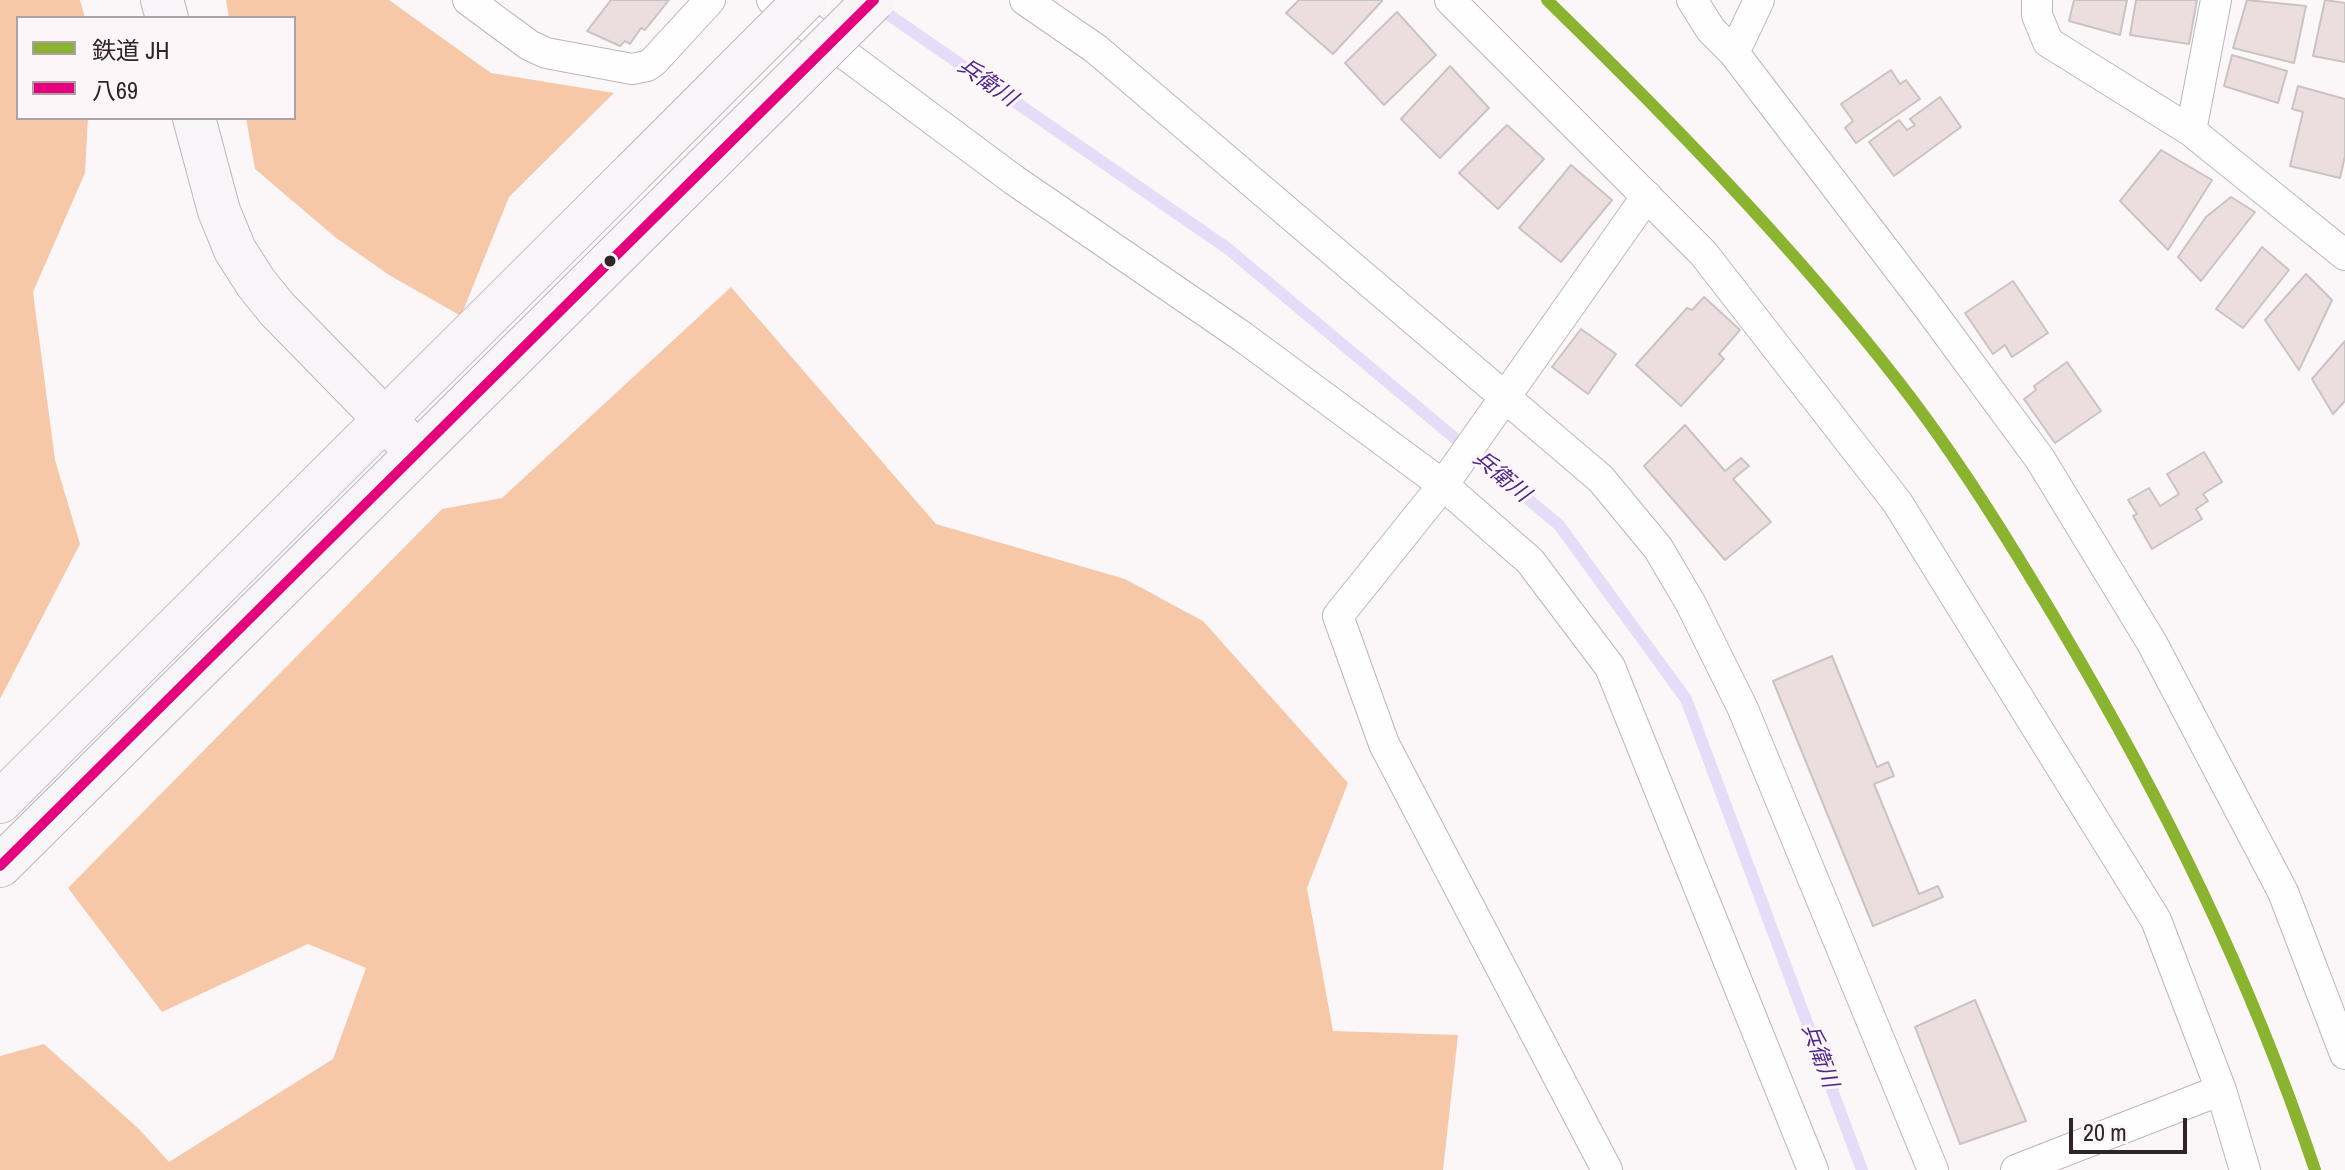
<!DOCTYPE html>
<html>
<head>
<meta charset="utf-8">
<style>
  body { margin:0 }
  #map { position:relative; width:2345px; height:1170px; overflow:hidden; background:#fbf7f9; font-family:"Archivo Narrow","Noto Sans JP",sans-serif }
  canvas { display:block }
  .legend { position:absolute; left:16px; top:16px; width:280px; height:104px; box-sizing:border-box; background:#fcf6f8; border:2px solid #aaa2a5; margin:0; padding:10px 14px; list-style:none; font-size:24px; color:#2f2428 }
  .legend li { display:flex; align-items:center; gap:16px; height:40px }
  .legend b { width:40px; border:2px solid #aaa2a5 }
  .scale { position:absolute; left:2069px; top:1118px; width:118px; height:36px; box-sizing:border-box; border:4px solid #2f2428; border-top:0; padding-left:10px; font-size:24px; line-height:28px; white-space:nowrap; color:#2f2428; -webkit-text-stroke:6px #fcf6f8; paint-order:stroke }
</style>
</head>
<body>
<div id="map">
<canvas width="2345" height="1170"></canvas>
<ul class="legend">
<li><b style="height:10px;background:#8ab430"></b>鉄道 JH</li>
<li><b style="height:10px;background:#e5007d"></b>八69</li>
</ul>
<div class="scale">20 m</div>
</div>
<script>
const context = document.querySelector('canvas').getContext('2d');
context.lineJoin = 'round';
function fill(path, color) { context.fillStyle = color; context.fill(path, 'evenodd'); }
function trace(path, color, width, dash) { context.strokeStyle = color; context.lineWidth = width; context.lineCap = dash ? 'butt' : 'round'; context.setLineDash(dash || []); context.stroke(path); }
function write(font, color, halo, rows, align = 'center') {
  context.font = font + ' "Archivo Narrow","Noto Sans JP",sans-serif'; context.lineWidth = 6; context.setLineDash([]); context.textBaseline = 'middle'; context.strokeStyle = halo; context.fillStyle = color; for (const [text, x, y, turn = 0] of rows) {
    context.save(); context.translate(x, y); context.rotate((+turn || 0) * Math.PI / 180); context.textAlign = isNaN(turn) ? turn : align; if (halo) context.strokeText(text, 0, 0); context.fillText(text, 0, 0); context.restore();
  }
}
fill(new Path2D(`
  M0 0H80L85 18H18V118H88L85 173 33 292 55 460 80 544 0 699Z
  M226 0H389L491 73 614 93 509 197 461 316 389 275 335 237 255 169 246 118H294V18H229Z
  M731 287 936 524 1125 579 1203 621 1348 783 1307 888 1333 1031 1458 1035 1443 1170H0V1056L44 1044 139 1129 169 1162 333 1059 366 968 308 944 162 1012 68 888 442 509 502 498Z`), '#f7c8a8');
trace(new Path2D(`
  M876 6 1227 248 1559 525 1686 699 1862 1170`), '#e4ddf7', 12);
const building = new Path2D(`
  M611 0H669L645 30 641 28 630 44 625 41 620 46 587 31Z
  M1299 0H1382V1L1333 54 1286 13Z
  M2074 0H2127L2120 35 2069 21Z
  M2136 0H2197L2189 44 2130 35Z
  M2247 0 2306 6 2294 63 2233 48Z
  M2325 0 2345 3V62L2313 56Z
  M1397 12 1436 55 1384 105 1345 63Z
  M2232 55 2287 71 2278 103 2224 86Z
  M1450 66 1489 108 1440 158 1401 119Z
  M1891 70 1900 84 1906 80 1920 99 1856 143 1845 128 1853 121 1841 104Z
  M2298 86 2345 99V156L2340 178 2290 166 2303 112 2292 109Z
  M1940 97 1961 127 1894 176 1869 142 1899 120 1907 130 1915 125 1910 119Z
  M1507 125 1544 159 1498 209 1459 173Z
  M2161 150 2212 180 2168 250 2120 201Z
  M1571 165 1612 200 1561 262 1519 228Z
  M2231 197 2255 212 2201 281 2178 257 2206 217Z
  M2262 247 2289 270 2243 328 2216 309Z
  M2306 274 2332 300 2299 370 2265 320Z
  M2013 281 2048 333 2012 357 2005 345 1993 354 1965 313Z
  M1704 297 1740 330 1719 354 1724 359 1681 406 1636 365 1687 308 1692 310Z
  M1581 329 1616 354 1588 394 1552 367Z
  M2345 341V401L2333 414 2312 379Z
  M2067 362 2101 411 2055 443 2024 399 2036 390 2034 386Z
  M1685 425 1725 471 1741 458 1749 466 1733 479 1771 522 1725 560 1644 466Z
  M2204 452 2222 482 2203 494 2208 501 2196 509 2202 519 2152 549 2133 516 2137 514 2128 500 2149 488 2160 506 2179 494 2167 474Z
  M1832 656 1877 767 1888 762 1894 776 1874 784 1919 894 1938 886 1943 897 1873 926 1773 681Z
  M1975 1000 2026 1121 1960 1144 1915 1027Z`);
fill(building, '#ecdede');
trace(building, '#cac3c3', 2);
const street = new Path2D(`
  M468 0 529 45 546 53 632 69 647 66 654 61 710 0
  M772 0 1014 180 1243 337 1443 485 1530 561 1610 667 1813 1170
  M1025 0 1096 49 1601 479 1658 548 1691 604 1743 709 1933 1170
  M1450 0 1703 253 1897 502 2156 920 2221 1090 2245 1170
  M1692 0 1711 30 1734 53 1928 307 2040 459 2152 643 2283 892 2345 1054
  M2037 0V15L2048 42 2191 131 2345 255
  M1734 53 1759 0
  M2191 131 2216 0
  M1607 1170 1384 744 1338 616 1443 485 1647 196
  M2016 1170 2221 1090`);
const secondary = new Path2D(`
  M162 0 167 18
  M194 118 219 211 235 250 256 283 277 309 405 440
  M0 802 633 172
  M0 866 666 206`);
trace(street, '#bdb6b9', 32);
trace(secondary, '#bdb6b9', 44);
trace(street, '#fefefe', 30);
trace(secondary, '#f8f5f8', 42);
const secondaryBridge = new Path2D(`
  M633 172 805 0
  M666 206 874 0`);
trace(secondaryBridge, '#bdb6b9', 44, []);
trace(secondaryBridge, '#f8f5f8', 42);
trace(new Path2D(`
  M0 866 874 0`), '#e5007d', 10);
trace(new Path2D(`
  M1547 0C1671 121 1792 245 1898 381 1958 458 2009 541 2059 625 2163 800 2250 976 2315 1170`), '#8ab430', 12);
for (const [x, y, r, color] of [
  [610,261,7,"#2f2428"]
]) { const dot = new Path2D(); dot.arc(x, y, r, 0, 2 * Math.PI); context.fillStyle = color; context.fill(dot); trace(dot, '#fcf6f8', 3); }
write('italic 22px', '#4e278a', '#fcf6f8', [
  ["兵衛川",987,83,35],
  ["兵衛川",1501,477,40],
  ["兵衛川",1819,1056,70]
]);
</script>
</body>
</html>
